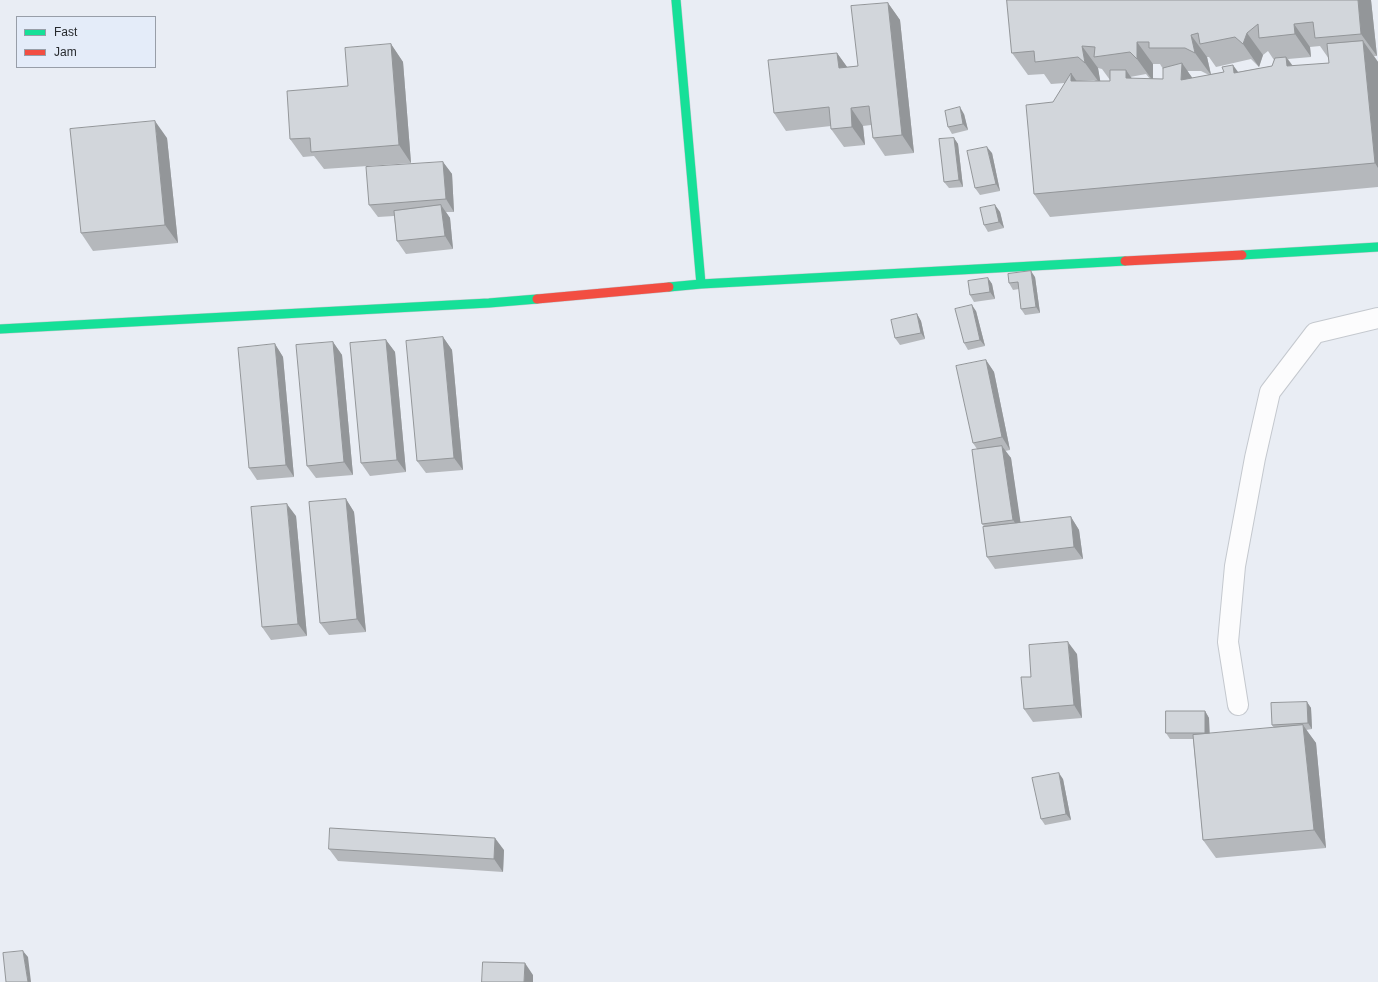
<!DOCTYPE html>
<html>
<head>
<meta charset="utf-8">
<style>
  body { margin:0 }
  #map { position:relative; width:1378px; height:982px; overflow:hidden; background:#e9edf4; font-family:Arial,sans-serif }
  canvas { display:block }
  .legend { position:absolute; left:16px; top:16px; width:140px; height:52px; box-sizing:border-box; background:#e4ecf9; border:1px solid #989ea8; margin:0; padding:5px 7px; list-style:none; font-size:12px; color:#272a2e }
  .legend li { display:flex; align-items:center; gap:8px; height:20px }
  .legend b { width:20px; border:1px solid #989ea8 }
</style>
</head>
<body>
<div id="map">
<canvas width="1378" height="982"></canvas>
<ul class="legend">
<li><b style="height:5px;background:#16e098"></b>Fast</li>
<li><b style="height:5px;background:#f24e42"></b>Jam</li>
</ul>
</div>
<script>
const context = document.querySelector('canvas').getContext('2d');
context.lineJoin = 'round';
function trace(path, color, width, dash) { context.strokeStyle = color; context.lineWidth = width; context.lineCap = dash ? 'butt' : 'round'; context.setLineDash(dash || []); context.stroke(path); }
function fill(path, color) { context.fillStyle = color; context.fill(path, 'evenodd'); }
const lane = new Path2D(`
  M1238 705 1228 642 1235 566 1255 458 1270 392 1315 333 1378 318`);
const fast = new Path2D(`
  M676 0 701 284
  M1242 255 1378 247
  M669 287 701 284 1125 261
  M0 329 489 303 537 299`);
const jam = new Path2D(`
  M1125 261 1242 255
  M537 299 669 287`);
trace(lane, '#c4c8ce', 22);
trace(fast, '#c4c8ce', 10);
trace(jam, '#c4c8ce', 10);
trace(lane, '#fcfcfd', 20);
trace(fast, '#16e098', 9);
trace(jam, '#f24e42', 9);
fill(new Path2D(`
  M1007 0H1371L1377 56H1374L1378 62V187L1050 217 1034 194 1053 102 1065 83 1051 84 1044 74 1028 75 1012 53ZM1320 46 1329 59V63L1293 66 1288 59 1311 57 1310 47ZM1268 51 1274 60 1272 66 1238 72 1211 74 1207 57H1209L1216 67 1251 59 1259 67 1263 55ZM1153 64H1160L1163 69V79H1153ZM1098 68 1102 69 1110 80V81H1100ZM1187 71H1201L1209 75 1192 78ZM1146 74 1150 79H1132L1130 77ZM1094 80 1096 81H1080Z
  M888 3 900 20 914 153 885 156 873 138 871 125 863 126 865 145 844 147 831 129V126L786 131 774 113 837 53 847 67 858 66Z
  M391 44 403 62 411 163 324 169 314 156 303 157 290 139 348 86Z
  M964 114 968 130 952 134 948 127Z
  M167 138 178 243 93 251 81 233Z
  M954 138 958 144 963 187 949 188 944 182Z
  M992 153 1000 191 980 195 975 188Z
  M443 162 452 174 454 212H446L450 218 453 249 406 254 397 241 394 216 378 217 369 205Z
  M995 205 1000 212 1004 228 988 232 984 225Z
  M1035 277 1040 313 1025 315 1021 309 1019 289 1013 290 1009 283Z
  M988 278 992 284 995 299 974 302 970 295Z
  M976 311 985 346 968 350 964 343Z
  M917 314 921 321 925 339 900 345 895 338Z
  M443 337 452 350 463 470 426 473 417 461Z
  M386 340 395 352 406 472 370 476 361 463Z
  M333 342 342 355 353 475 316 478 307 466Z
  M275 344 283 357 294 477 257 480 249 468Z
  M986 360 994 372 1010 450 1005 451 1011 458 1020 523 1071 517 1079 530 1083 559 995 569 987 557 985 527 982 524 977 449 973 443Z
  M346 499 354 512 366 632 329 635 320 623Z
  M296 516 307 636 271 640 262 627Z
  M1077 654 1082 718 1033 722 1024 709Z
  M1307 702 1311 708 1312 729 1306 730 1316 743 1326 848 1216 858 1203 840 1193 739H1170L1166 733 1205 711 1209 718V734L1274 728 1272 725Z
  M1063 779 1071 820 1045 825 1041 819Z
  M329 849 504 850 503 872 338 861Z`), '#b5b8bc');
fill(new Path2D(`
  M1358 0H1371L1377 56 1361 34Z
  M888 3 900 20 914 153 902 135Z
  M1294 24 1310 47 1311 57 1295 34Z
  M1247 33 1263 55 1259 67 1243 44Z
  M1191 35 1207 57 1211 75 1195 53Z
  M1363 41 1378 62V168L1375 163Z
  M1137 42 1153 64V81L1137 59Z
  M391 44 403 62 411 163 399 145Z
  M1082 46 1098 68 1101 85 1085 63Z
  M837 53 850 71 839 68Z
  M1286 57 1302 79 1287 66Z
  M1182 63 1198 86 1181 80Z
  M1233 65 1249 87 1234 73Z
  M1126 70 1142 93 1126 78Z
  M1071 73 1087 96 1071 81Z
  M960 107 964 114 968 130 963 124Z
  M851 108 863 126 865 145 852 127Z
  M155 121 167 138 178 243 165 225Z
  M954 138 958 144 963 187 959 180Z
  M987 147 992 153 1000 191 996 184Z
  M443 162 452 174 454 212 446 199Z
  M441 205 450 218 453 249 445 236Z
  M995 205 1000 212 1004 228 999 222Z
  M1031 271 1035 277 1040 313 1036 307Z
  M988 278 992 284 995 299 990 292Z
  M972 305 976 311 985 346 980 340Z
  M917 314 921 321 925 339 921 333Z
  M443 337 452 350 463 470 454 458Z
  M386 340 395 352 406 472 397 460Z
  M333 342 342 355 353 475 344 462Z
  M275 344 283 357 294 477 286 465Z
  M986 360 994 372 1010 450 1002 437Z
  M1002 446 1011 458 1022 532 1013 520Z
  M346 499 354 512 366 632 357 619Z
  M287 504 296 516 307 636 298 624Z
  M1071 517 1079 530 1083 559 1074 547Z
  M1068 642 1077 654 1082 718 1074 705Z
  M1307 702 1311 708 1312 729 1308 723Z
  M1205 711 1209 718 1210 739 1205 733Z
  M1303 725 1316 743 1326 848 1314 830Z
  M1059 773 1063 779 1071 820 1066 814Z
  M495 838 504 850 503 872 494 859Z
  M23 951 28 957 31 982H28Z
  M525 963 533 975V982H524Z`), '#939699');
const building = new Path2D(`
  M1007 0H1358L1361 34 1315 38 1313 22 1294 24 1295 34 1259 38 1258 24 1247 33 1243 44 1235 37 1200 44 1198 33 1191 35 1195 53 1185 48H1149V42H1137V59L1130 52 1094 57 1095 47 1082 46 1085 63 1078 57 1035 62 1034 51 1012 53Z
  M888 3 902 135 873 138 869 106 851 108 852 127 831 129 829 107 774 113 768 60 837 53 839 68 858 66 851 6Z
  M1363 41 1375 163 1034 194 1026 105 1053 102 1071 73V81H1110V70H1126V78L1163 79V68L1182 63 1181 80 1224 72 1222 67 1233 65 1234 73 1272 66 1275 58 1286 57 1287 66 1329 63 1327 44Z
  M391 44 399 145 311 152 310 138 290 139 287 91 348 86 345 48Z
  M960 107 963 124 948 127 945 111Z
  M155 121 165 225 81 233 70 129Z
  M954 138 959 180 944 182 939 139Z
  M987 147 996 184 975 188 967 151Z
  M443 162 446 199 369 205 366 167Z
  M441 205 445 236 397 241 394 211Z
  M995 205 999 222 984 225 980 208Z
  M1031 271 1036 307 1021 309 1018 282 1009 283 1008 274Z
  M988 278 990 292 970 295 968 281Z
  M972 305 980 340 964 343 955 309Z
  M917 314 921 333 895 338 891 320Z
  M443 337 454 458 417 461 406 341Z
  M386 340 397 460 361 463 350 343Z
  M333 342 344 462 307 466 296 345Z
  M275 344 286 465 249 468 238 348Z
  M986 360 1002 437 973 443 956 366Z
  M1002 446 1013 520 982 524 972 450Z
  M346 499 357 619 320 623 309 502Z
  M287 504 298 624 262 627 251 507Z
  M1071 517 1074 547 987 557 983 527Z
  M1068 642 1074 705 1024 709 1021 677H1031L1029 645Z
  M1307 702 1308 723 1272 725 1271 703Z
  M1166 711H1205V733H1166Z
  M1303 725 1314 830 1203 840 1193 735Z
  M1059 773 1066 814 1041 819 1032 778Z
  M330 828 495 838 494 859 329 849Z
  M23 951 28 982H6L3 953Z
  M483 962 525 963 524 982H482Z`);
fill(building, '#d2d6db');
trace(building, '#939699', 1);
</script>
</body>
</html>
